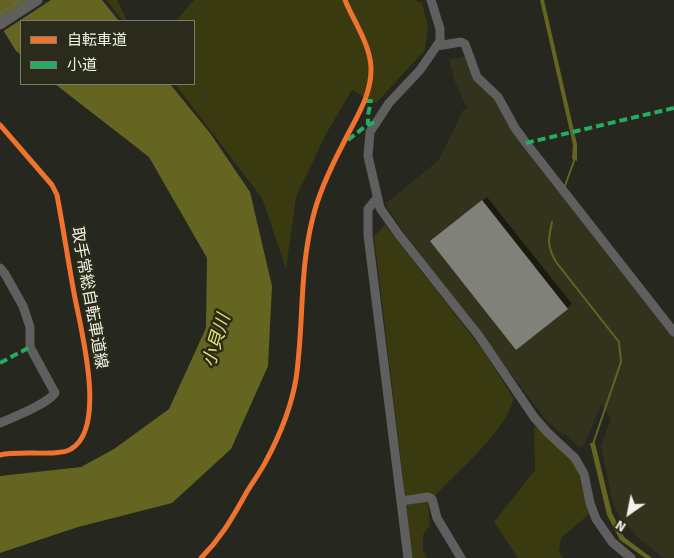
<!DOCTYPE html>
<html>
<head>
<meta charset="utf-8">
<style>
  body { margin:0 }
  #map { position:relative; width:674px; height:558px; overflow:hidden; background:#26271e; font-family:"Source Sans 3","Noto Sans JP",sans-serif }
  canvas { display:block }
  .legend { position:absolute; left:20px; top:20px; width:175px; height:65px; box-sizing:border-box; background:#2a2b1a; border:1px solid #7a7b6c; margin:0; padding:6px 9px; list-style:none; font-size:15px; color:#f2f3e8 }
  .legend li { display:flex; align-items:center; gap:10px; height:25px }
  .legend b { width:25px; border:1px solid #7a7b6c }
  .north { position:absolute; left:604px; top:488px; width:50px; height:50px; -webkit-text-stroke:4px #2a2b1a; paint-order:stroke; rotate:213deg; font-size:14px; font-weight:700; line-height:20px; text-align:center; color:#f2f3e8 }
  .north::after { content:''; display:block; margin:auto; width:18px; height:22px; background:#f2f3e8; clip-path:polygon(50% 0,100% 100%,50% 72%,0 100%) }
</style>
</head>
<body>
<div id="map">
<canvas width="674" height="558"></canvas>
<ul class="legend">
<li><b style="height:6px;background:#ef722f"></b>自転車道</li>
<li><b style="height:6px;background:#26ab63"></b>小道</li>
</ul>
<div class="north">N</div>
</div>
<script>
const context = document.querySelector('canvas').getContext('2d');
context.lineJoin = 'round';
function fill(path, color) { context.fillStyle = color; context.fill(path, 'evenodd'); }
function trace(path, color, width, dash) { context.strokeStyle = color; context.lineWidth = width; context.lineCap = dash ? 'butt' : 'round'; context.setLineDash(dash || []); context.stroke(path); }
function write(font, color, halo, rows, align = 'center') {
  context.font = font + ' "Source Sans 3","Noto Sans JP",sans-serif'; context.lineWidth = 5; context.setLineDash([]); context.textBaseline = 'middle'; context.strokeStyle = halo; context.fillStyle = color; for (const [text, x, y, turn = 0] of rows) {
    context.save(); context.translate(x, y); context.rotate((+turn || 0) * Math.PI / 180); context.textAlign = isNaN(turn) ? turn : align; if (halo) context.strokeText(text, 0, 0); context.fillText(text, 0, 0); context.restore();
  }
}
fill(new Path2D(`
  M465 56 471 73 492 97 512 130 535 162 674 336V558H664L638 538 620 517 613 504 601 446 611 419 601 405 584 445 579 447 566 434 563 435 546 420 408 239 385 204 439 160 463 110 467 108 455 82 449 60Z`), '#32321d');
fill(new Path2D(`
  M106 0H117L127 21H123Z
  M194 0H413L422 3 428 27 425 50 376 103 352 90 326 134 296 197 286 269 262 198 175 84H194V21H176Z
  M385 225 483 350 514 399C501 439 454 472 428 504L430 525 423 535V550L427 558H412L405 509 402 470 374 236Z
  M534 426 541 429 575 463 589 514 561 538 559 551 563 558H518L494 522 535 470Z`), '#3a3a11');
fill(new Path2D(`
  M0 0H102L119 21H21V55L16 51 0 25Z
  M540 0H544L577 144V161L572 159 573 145Z
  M55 84H170L210 133 250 192 272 286 268 366 231 449 172 503 78 527 0 553V476L81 467 114 449 169 409 206 328 207 258 149 157Z
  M590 443H595L612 513 624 537 652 558H645L620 540 607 515Z`), '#646521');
fill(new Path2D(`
  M29 0H51L2 32 0 30Z`), '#26271e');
fill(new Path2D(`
  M487 197 572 304 567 308 436 237Z`), '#0007');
trace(new Path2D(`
  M565 186 575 158
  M552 222C548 240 547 246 556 262L619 342 621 362 593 444`), '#646521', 2);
fill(new Path2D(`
  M482 200 568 309 516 350 430 241Z`), '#808179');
trace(new Path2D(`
  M431 0 440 29V41L420 70 389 103 370 132 368 156 380 208 399 235 479 336 534 417 548 433 575 458 584 474 590 503 596 519 612 542 631 558
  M437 46 461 42 465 44 477 77 498 97 515 128 526 143 674 332
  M377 198 368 209V235L408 558
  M0 268 5 274 23 306 30 327V347L55 393C46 405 14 417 0 423
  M401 501 428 497 432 499 437 518 461 558`), '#5f5f5f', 9);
trace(new Path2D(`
  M0 24 37 0`), '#5f605e', 11);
trace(new Path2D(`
  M0 14 21 0`), '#636460', 2, [10, 5]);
trace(new Path2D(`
  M365 101H371L368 115V125
  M348 140 367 125 376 122
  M526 143 674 108
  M0 363 30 347`), '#26ab63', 4, [8, 4]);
trace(new Path2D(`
  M0 125 52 185 57 195C63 227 68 260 74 293 80 326 108 428 71 449 59 457 19 450 0 455
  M201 558C223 536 233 516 248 490 254 480 261 471 266 461 280 435 291 408 296 379 304 325 299 271 313 217 319 192 331 167 343 144 355 119 372 96 371 67 370 44 353 20 345 0`), '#ef722f', 5);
write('16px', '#f2f3e8', '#2a2b1a', [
  ["取手常総自転車道線",88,298,80]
]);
write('italic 18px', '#e5e769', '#2a2b1a', [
  ["小貝川",218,341,-73]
]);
</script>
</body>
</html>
